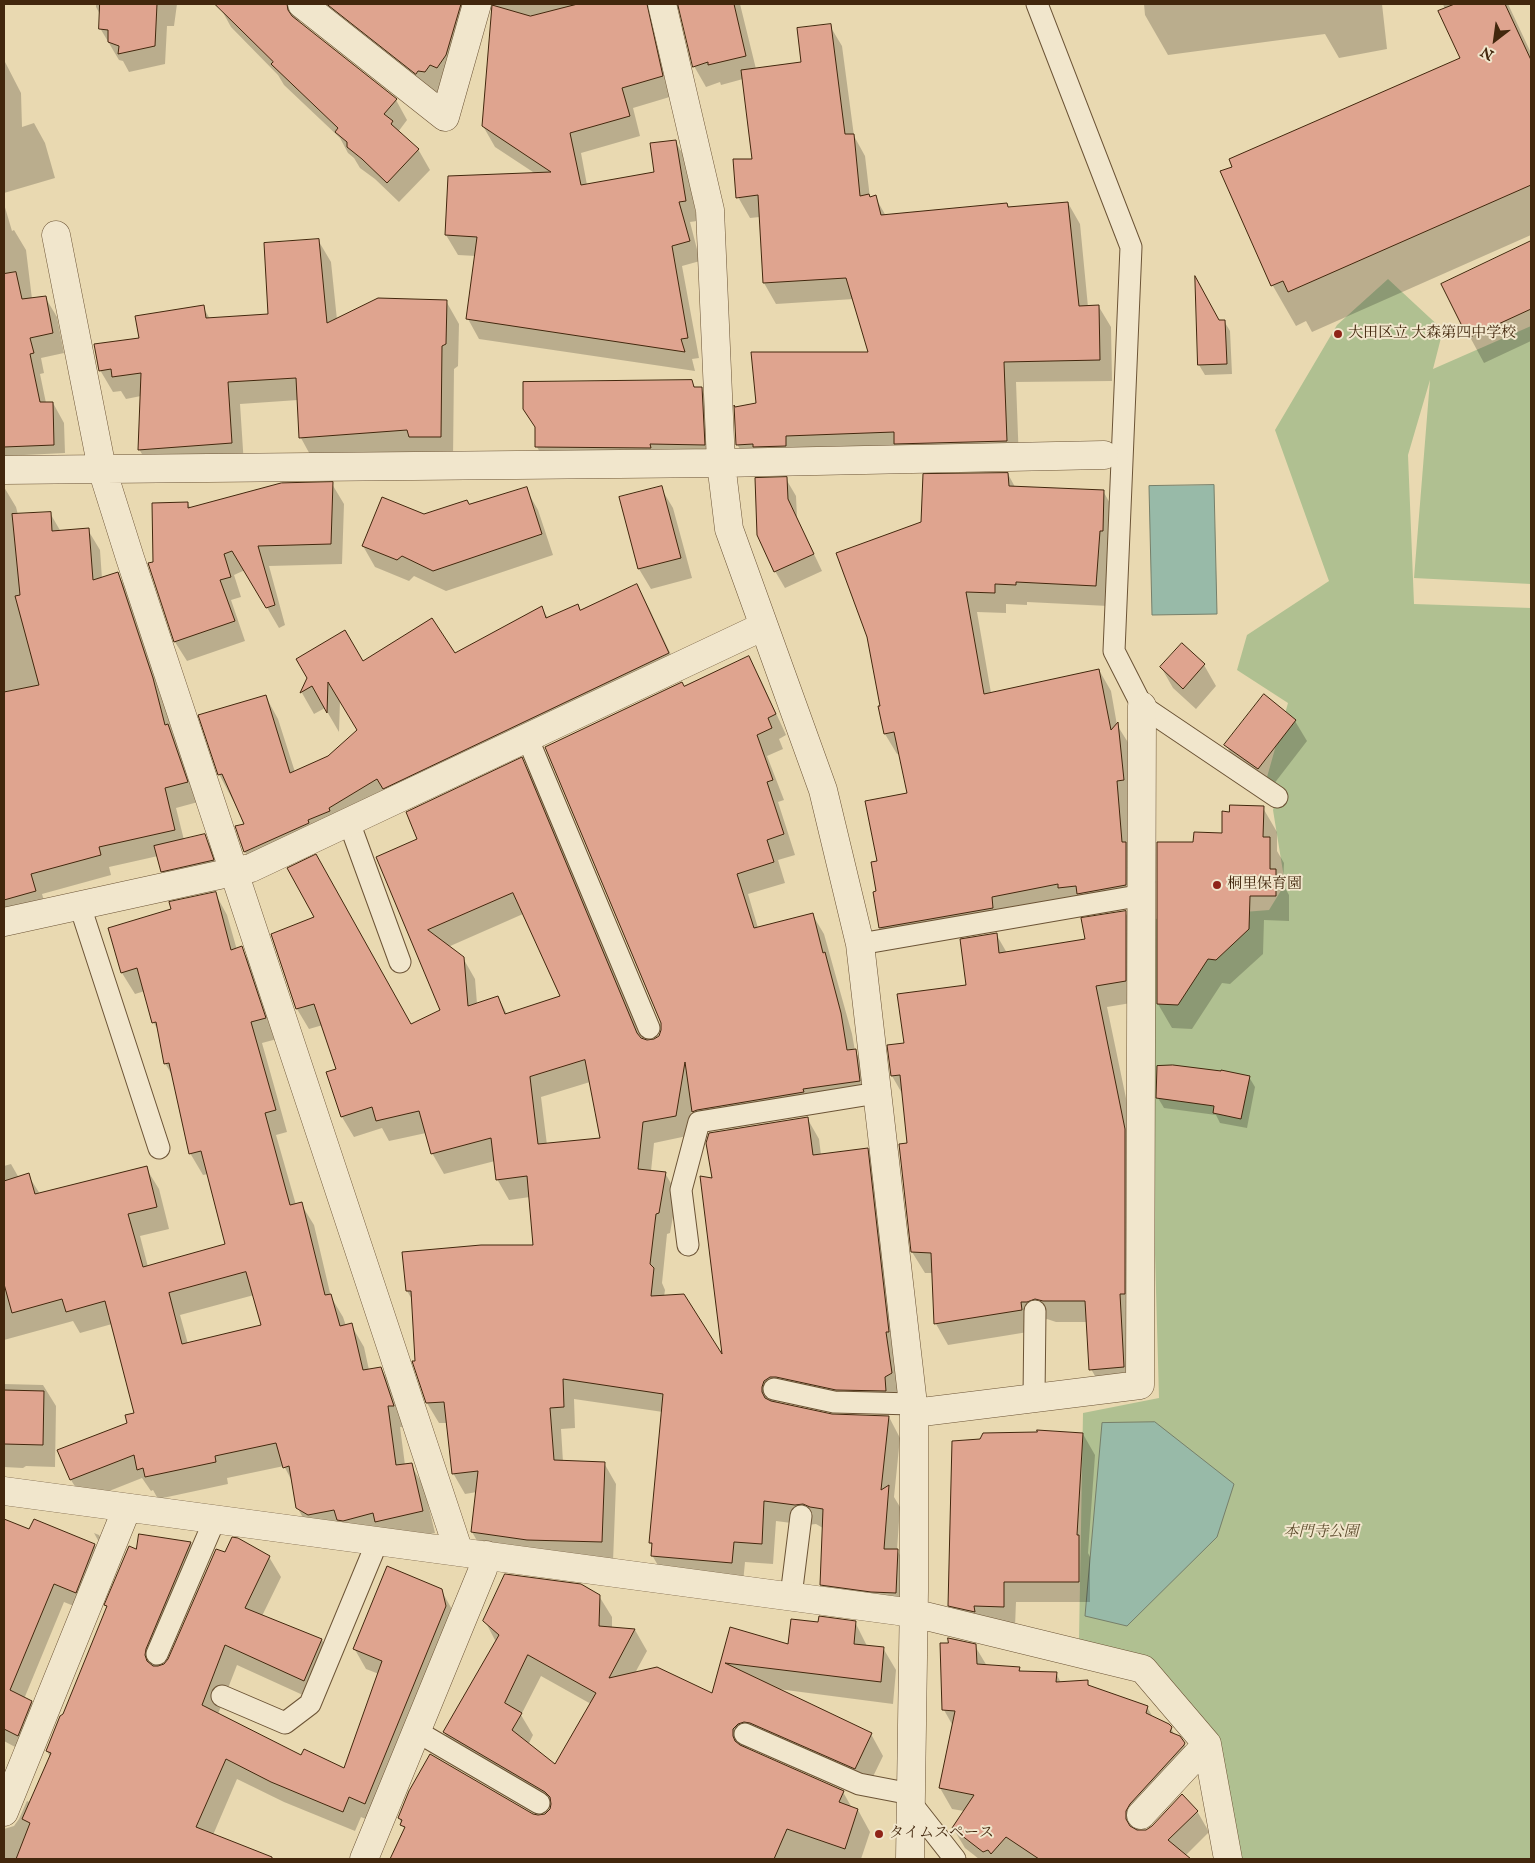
<!DOCTYPE html>
<html>
<head>
<meta charset="utf-8">
<style>
  body { margin:0 }
  #map { position:relative; width:1535px; height:1863px; overflow:hidden; background:#e9d9b1; font-family:"IM FELL English",serif }
  canvas { display:block }
  .frame { position:absolute; inset:0; border:5px solid #42270d; pointer-events:none }
  .north { position:absolute; left:1470px; top:15px; width:50px; height:50px; -webkit-text-stroke:4px #f1e6cc; paint-order:stroke; rotate:210deg; font-size:14px; font-weight:700; line-height:20px; text-align:center; color:#42270d }
  .north::after { content:''; display:block; margin:auto; width:18px; height:22px; background:#42270d; clip-path:polygon(50% 0,100% 100%,50% 72%,0 100%) }
</style>
</head>
<body>
<div id="map">
<canvas width="1535" height="1863"></canvas>
<div class="frame"></div>
<div class="north">N</div>
</div>
<script>
const context = document.querySelector('canvas').getContext('2d');
context.lineJoin = 'round';
function fill(path, color) { context.fillStyle = color; context.fill(path, 'evenodd'); }
function trace(path, color, width, dash) { context.strokeStyle = color; context.lineWidth = width; context.lineCap = dash ? 'butt' : 'round'; context.setLineDash(dash || []); context.stroke(path); }
function write(font, color, halo, rows, align = 'center') {
  context.font = font + ' "IM FELL English","Noto Serif JP",serif'; context.lineWidth = 4; context.setLineDash([]); context.textBaseline = 'middle'; context.strokeStyle = halo; context.fillStyle = color; for (const [text, x, y, turn = 0] of rows) {
    context.save(); context.translate(x, y); context.rotate((+turn || 0) * Math.PI / 180); context.textAlign = isNaN(turn) ? turn : align; if (halo) context.strokeText(text, 0, 0); context.fillText(text, 0, 0); context.restore();
  }
}
fill(new Path2D(`
  M1388 279 1443 330 1433 369 1531 326V584L1414 578 1430 380 1408 455 1414 604 1531 608V1859H1238L1155 1661 1079 1639 1083 1413 1159 1398 1149 1037 1154 919 1269 910 1285 884 1273 810 1277 797 1267 777 1288 703 1237 670 1247 635 1329 581 1275 430 1337 325Z`), '#b0c091');
const water = new Path2D(`
  M1214 485 1217 614 1152 615 1149 486Z
  M1155 1422 1234 1484 1217 1537 1127 1626 1085 1616 1102 1423Z`);
fill(water, '#98baa8');
trace(water, '#767f6a', 1);
fill(new Path2D(`
  M96 4H177L174 26H167L165 64 129 72 123 61 119 60 100 28 101 16 96 7Z
  M223 4H740L756 69 802 64 830 26 842 46 854 136 865 156 870 198 875 197 886 216 1007 205 1009 208 1068 203 1080 224 1088 307H1099L1111 327 1112 381 1016 382 1019 462 749 465 737 444 757 404 870 353 854 299 776 304 764 283 760 217 750 218 738 197 753 160 743 79 721 85 720 82 706 87 694 66 681 10 670 9 673 96 633 108 640 136 581 153 587 185 655 173 675 141 687 161 697 221 690 222 700 261 682 266 699 358 692 359 695 371 479 339 468 319 476 256 458 255 446 235 536 174 495 147 483 126 492 9H486L437 92 430 91 301 15 298 22 396 100 407 120 398 132 418 149 430 170 399 202 375 179 360 168 354 158 348 153 340 138 284 85 278 75 231 27 220 7Z
  M1144 4H1382L1387 49 1339 58 1325 34 1168 55 1145 15Z
  M1443 4H1508L1531 53V235L1312 332 1306 321 1296 326 1273 286 1222 172 1462 59Z
  M4 60 21 93 22 127 34 123 45 143 55 178 4 193Z
  M4 204 12 231 14 230 26 250 32 299 45 297 57 317 64 353 41 358 44 373 40 374 46 403H53L64 423 65 453 4 456Z
  M318 240 331 262 337 320 446 301 459 324 458 366 454 369 453 459 423 458 419 452 313 460 301 438 298 400 240 404 244 465 152 471 139 449 141 396 126 399 121 391 113 392 100 370 141 339 203 307 210 319 269 315Z
  M1531 243V341L1484 363 1442 285Z
  M1218 321H1224L1230 331 1232 374 1205 375 1199 365Z
  M691 381 696 389H701L713 409 716 465 549 468 537 447V430L524 409Z
  M1008 474 1015 487 1103 491 1115 512 1108 606 1027 602V605L1006 604V613L977 612 991 693 1099 670 1111 691 1117 725 1129 744 1135 801H1128L1137 906 892 948 880 928 877 892 878 862 908 794 900 753 897 754 885 734 923 523Z
  M786 479 796 496 797 518 822 571 785 588 775 571Z
  M332 484 344 504 342 564 269 566 285 625 279 628 245 570 234 575 241 597 231 600 245 641 187 661 175 642 155 563 188 504 191 509Z
  M4 487 16 507 18 515 50 513 61 532 88 530 100 550 102 579 118 574 129 594 164 699 173 734 179 745 198 802 176 808 184 840 204 835 216 856 224 881 174 892 162 871 158 856 109 867 111 875 42 894 47 911 4 923Z
  M661 488 673 508 692 578 651 589 639 569Z
  M526 489 538 510 553 555 446 591 414 576 409 581 375 567 363 546 424 515 469 506Z
  M637 585 649 608 681 676 258 874 245 852 246 825 219 774 266 697 278 719 295 772 329 757 358 731 340 701 339 732 325 708 314 714 302 693 308 678 363 663 455 655 542 608 548 618 580 611Z
  M1182 645 1204 665 1216 686 1196 709 1173 688 1161 667Z
  M748 658 760 678 786 735 779 739 783 749 767 756 784 800 778 802 795 855 778 860 785 883 748 894 758 928 812 914 824 934 852 1034 855 1051 867 1071 871 1101 705 1132 692 1110 687 1136 654 1143 651 1171 665 1173 677 1194 670 1233 667 1234 662 1283 665 1290 664 1297 724 1359 714 1179 807 1118 819 1139 821 1155 867 1149 879 1170 903 1394 782 1397 775 1403 831 1416 889 1417 900 1438 894 1497 900 1507 897 1550 909 1571 907 1613 833 1605 821 1584 823 1528 816 1524 807 1525 776 1521 773 1564 745 1562 743 1583 664 1576 652 1555 653 1547 650 1543 663 1412 574 1399 575 1428 561 1429 563 1462 604 1463 616 1484 613 1562 484 1553 472 1532 477 1492 465 1494 453 1473 448 1423H439L427 1403 416 1362 413 1301 407 1291 404 1253 535 1247 530 1197 509 1200 497 1179 495 1161 444 1174 432 1153 426 1133 389 1141 382 1128 354 1137 342 1117 328 1073 338 1070 323 1025 309 1029 297 1009 273 935 411 1026 442 1011 377 857 418 840 522 759 533 779 642 1040 647 1042 655 1040 660 1037 663 1030 684 687ZM523 914 561 997 507 1014 498 997 477 1004 475 979 463 958 448 947ZM590 1082 602 1139 547 1145 541 1097Z
  M1295 721 1307 741 1270 789 1238 766 1226 745Z
  M1263 808 1277 832V851L1284 863 1283 884 1289 895V921L1264 920 1263 954 1230 984 1222 983 1192 1029 1172 1028 1158 1004 1195 843 1223 834 1231 813Z
  M215 893 227 915 237 950 241 948 254 969 277 1039 262 1043 287 1132 276 1135 296 1205 301 1204 314 1225 331 1297 343 1317 346 1326 351 1325 364 1347 369 1370 381 1368 393 1390 405 1427H400L405 1465H411L424 1487 435 1533 389 1544 310 1530 297 1507 293 1483 284 1466 227 1478 228 1484 158 1499 153 1490 151 1491 142 1478 84 1501 71 1480 58 1451 128 1424 136 1414 112 1324 80 1333 73 1321 4 1340V1166L11 1164 19 1178 28 1175 40 1194 146 1168 159 1189 169 1229 140 1236 148 1267 227 1245 208 1174 203 1175 190 1153 173 1077 165 1063 159 1032 154 1023 145 991 135 994 122 973 110 929 172 910ZM254 1295 263 1326 188 1344 180 1315Z
  M1125 912 1137 933V1002L1107 1007 1137 1151 1136 1388 1103 1390 1091 1369 1087 1322H1056L1047 1319 1040 1322 1034 1331 948 1345 936 1324 933 1273H925L912 1252 908 1144 903 1095 892 1076 905 1044 968 986 996 934 1007 953 1086 940Z
  M1249 1077 1255 1087 1247 1128 1220 1123 1216 1115 1164 1108 1158 1098Z
  M4 1384 43 1385 56 1406 55 1467 26 1466 23 1468 4 1467Z
  M1083 1434 1095 1455 1088 1553 1090 1557V1602H1016L1015 1627 962 1626 950 1605 980 1440Z
  M4 1520 30 1531 34 1521 95 1545 105 1564 86 1611 64 1602 24 1699 31 1702 42 1721 28 1754 4 1741Z
  M94 1533 99 1535 111 1556 109 1560Z
  M140 1536 191 1543 202 1564 157 1668 165 1665 226 1554 269 1557 281 1577 262 1616 322 1640 333 1660 316 1701 237 1665 218 1714 302 1756 345 1769 379 1674 366 1669 354 1648 441 1590 453 1611 377 1824 361 1817 355 1831 284 1802 237 1779 213 1835 237 1848 265 1859H4V1829L14 1826 19 1819 27 1801 31 1803 50 1757 47 1751 64 1715 107 1608 106 1605 137 1550Z
  M599 1596 612 1617V1629L635 1630 647 1651 635 1673 713 1695 731 1629 789 1645 820 1623 855 1622 867 1646 883 1648 896 1670 893 1704 778 1689 871 1734 883 1756 867 1789 749 1746 746 1750 843 1792 852 1808 858 1810 870 1832 861 1859H391L405 1830 399 1818 545 1815 551 1809 457 1754 444 1732 496 1642 485 1621ZM541 1676 591 1704 556 1765 528 1745 533 1735 521 1715Z
  M975 1646 987 1666 1019 1668 1021 1672 1056 1673 1061 1683 1087 1682 1090 1688 1147 1707 1154 1719 1171 1728 1175 1736 1184 1744 1197 1764 1141 1825 1138 1831H1146L1197 1811 1209 1832 1185 1856 1189 1859H979L965 1848 953 1828 964 1811 952 1809 940 1788 953 1726 944 1710Z`), '#0003');
const building = new Path2D(`
  M100 4H157L155 46 118 54 119 46 108 42V30L99 29Z
  M215 4H287L288 10 292 16 397 99 384 114 393 121 391 124 419 149 387 183 362 159 347 147V142L335 132 338 128 271 64 273 62Z
  M327 4H461L446 55 437 68 430 65 425 72 418 71 416 74Z
  M578 4H647L663 76 622 88 630 116 570 133 581 185 654 172 650 143 676 140 686 201 679 202 690 241 672 246 688 338 681 339 685 352 466 319 477 237 445 235 448 176 551 172 482 126 492 5 530 16Z
  M678 4H734L746 56 708 65V62L693 67Z
  M1455 4H1505L1531 60V185L1288 292 1283 281 1271 286 1220 171 1232 167 1229 159 1460 58 1438 11Z
  M831 24 845 134H854L860 196 869 194 870 197 876 195 881 215 1007 203 1008 207 1068 202 1079 306 1099 305 1100 360 1004 362 1007 441 894 444V432L786 436V446L753 447V444L736 445 734 405 735 407 756 403 751 352H868L846 278 763 283 758 195 736 198 733 159H752L741 70 801 62 797 28Z
  M319 239 327 323 378 298 447 300 446 344 442 346 441 437H409L407 430 299 438 296 378 228 382 232 443 138 450 141 373 112 377 111 369 99 371 94 344 139 338 135 316 204 305 206 318 268 314 264 243Z
  M1531 241V309L1468 338 1441 284Z
  M16 272 22 299 46 296 53 333 30 338 34 353 30 354 40 402H53L54 445 4 447V274Z
  M1195 276 1219 320H1225L1227 364 1198 365Z
  M692 380 694 387H702L705 445 650 444 651 448 535 447V427L523 409V382Z
  M1008 473 1009 486 1104 490 1103 531H1100L1096 586 1016 582V585L995 584V593L966 592 984 694 1099 669 1111 730 1118 722 1124 780 1117 781 1122 842H1126V885L1077 894 1076 886 1058 888V884L992 897 993 908 879 928 873 892 876 891 871 862 877 861 865 801 907 793 894 732 884 734 878 706H880L867 637 836 553 921 522 923 474Z
  M787 477 788 499 814 554 774 572 757 535 755 478Z
  M333 482 331 544 258 546 275 605 266 608 232 551 224 554 231 577 220 580 235 621 174 642 148 563 153 562 152 503 188 502V508L281 483Z
  M662 486 681 558 638 569 619 497Z
  M527 487 542 534 433 571 402 556 397 560 362 546 382 497 424 514 467 500 469 504Z
  M51 512 52 531 89 528 93 580 118 572 153 678 165 725 168 724 188 782 165 788 175 830 99 847 101 855 31 874 36 891 4 900V692L39 685 15 596 20 595 12 514Z
  M637 584 669 653 383 789 377 779 329 808 330 811 308 820 309 823 244 852 235 826 244 824 222 774 218 775 198 715 266 695 290 773 328 756 357 730 328 682 327 713 312 686 300 693 307 678 296 659 345 630 363 661 432 618 455 653 542 606 546 618 578 604 580 610Z
  M1182 643 1205 664 1183 689 1160 667Z
  M749 656 776 714 768 718 772 728 757 735 773 780 767 782 784 834 767 840 774 862 737 874 754 928 813 913 823 953 825 952 841 1013 847 1050 856 1049 860 1081 803 1089 804 1092 697 1110 692 1112 685 1062 676 1116 643 1122 638 1169 666 1172 659 1213 656 1214 650 1264 654 1268 651 1296 684 1294 722 1354 700 1176 712 1178 706 1143 709 1133 808 1117 813 1155 868 1148 889 1332H886L892 1373 885 1377 886 1391 836 1390 776 1377H770L764 1381 762 1387V1392L765 1398 771 1401 832 1414 889 1416 881 1490 889 1485 884 1549H898L896 1593 871 1592 820 1585 823 1509 810 1507 803 1504 795 1505 764 1501 762 1544 734 1542 732 1563 651 1556 652 1543H649L663 1394 563 1379 564 1407 550 1408 554 1460 605 1462 602 1542 527 1540 471 1532 478 1471 452 1474 444 1402 426 1403 412 1361H415L411 1291H406L402 1252 481 1245H533L527 1176 496 1180 491 1138 431 1154 419 1111 376 1121 372 1107 341 1117 326 1072 336 1069 314 1004 296 1009 271 934 314 917 287 868 316 854 411 1024 440 1010 376 857 417 839 406 812 522 757 637 1033 641 1038 647 1040 654 1039 659 1036 661 1030V1023L545 747 682 682 684 686ZM513 893 560 996 505 1014 498 996 468 1006 464 957 428 930ZM585 1060 600 1138 538 1144 530 1077Z
  M1264 694 1296 720 1258 769 1224 745Z
  M1230 805 1264 806 1263 837H1270V869H1276V896H1250L1249 929 1216 960 1208 959 1178 1005 1157 1004V842H1193L1194 832 1222 833V811L1229 812Z
  M205 834 214 860 161 872 154 846Z
  M216 892 231 950 242 946 266 1018 251 1022 276 1110 265 1113 290 1205 302 1202 325 1295 331 1294 340 1326 352 1323 363 1370 381 1367 394 1406H388L396 1465 412 1463 423 1511 375 1522 373 1513 343 1521 337 1520 334 1510 308 1515 296 1508 289 1466 283 1468 276 1443 215 1456 216 1462 145 1477 143 1468 137 1470 134 1455 70 1480 57 1450 127 1423 125 1415 134 1413 105 1301 66 1312 62 1299 12 1313 4 1284V1181L29 1173 35 1194 147 1166 157 1207 128 1214 143 1267 225 1244 201 1151 189 1154 169 1063 164 1064 156 1022 152 1023 137 968 121 973 108 928 171 909 169 902ZM246 1272 261 1325 182 1344 169 1293Z
  M1126 911V981L1096 986 1125 1129V1294H1120L1124 1367 1089 1370 1085 1301H1043L1035 1299 1027 1302H1021L1022 1310 934 1324 931 1253 911 1252 899 1144 907 1143 900 1075 891 1076 887 1045 904 1043 897 994 966 985 960 939 997 933 999 953 1085 939 1081 918Z
  M1173 1065 1221 1071V1070L1250 1076 1241 1119 1213 1113 1214 1106 1156 1098 1157 1066Z
  M4 1390 44 1391 43 1445 4 1444Z
  M1037 1430 1083 1433 1077 1535H1079V1582H1004V1607L974 1606 975 1612 948 1606 952 1441 980 1439 983 1433 1037 1432Z
  M4 1519 29 1529 34 1519 95 1544 76 1593 54 1584 10 1690 32 1701 18 1736 4 1729Z
  M139 1534 191 1542 146 1649 145 1655 147 1661 153 1666H158L164 1664 168 1659 216 1549 225 1552 232 1537 238 1538 270 1556 245 1608 322 1639 304 1681 225 1645 202 1705 301 1755 304 1749 344 1768 382 1661 353 1649 387 1566 442 1589 446 1606 365 1804 349 1797 343 1812 271 1782 226 1759 196 1827 272 1857V1859H16L30 1823 22 1819 51 1753 46 1751 60 1716 63 1714 107 1606 104 1605 129 1546 136 1549Z
  M505 1574 581 1584 600 1595 599 1626 635 1629 609 1678 657 1667 712 1693 730 1627 788 1644 791 1619 818 1622 819 1616 856 1621 854 1644 884 1647 881 1682 725 1663 872 1733 855 1769 750 1723 744 1722 738 1724 733 1729V1736L735 1741 740 1745 844 1791 839 1802 858 1809 845 1849 787 1829 774 1859H390L405 1827 400 1825 402 1820 398 1818 409 1791 430 1754 533 1814 538 1815 545 1814 550 1809 551 1804 550 1797 545 1792 443 1732 499 1635 483 1621ZM528 1655 596 1693 555 1764 512 1730 522 1713 505 1703Z
  M948 1638 976 1644 977 1664 1020 1667 1019 1671 1057 1672 1056 1682 1088 1680V1685L1148 1706 1146 1713 1169 1724 1172 1727 1170 1732 1180 1736 1185 1743 1184 1745 1130 1804 1126 1811V1819L1130 1826 1137 1830H1146L1152 1826 1182 1794 1198 1811 1168 1840 1191 1859H1039L1006 1837 991 1854 988 1850 983 1852 952 1828 974 1795 939 1788 955 1711 942 1710 940 1643H948Z`);
fill(building, '#dfa48f');
trace(building, '#42270d', 1);
const service = new Path2D(`
  M1037 4 1131 247 1114 651 1142 706 1277 797
  M527 737 649 1028
  M349 822 400 962
  M80 906 159 1148
  M860 944 1143 895
  M688 1245 681 1190 699 1122 877 1093
  M774 1389 834 1402 913 1404
  M1034 1397 1035 1311
  M791 1596 801 1516
  M157 1654 215 1519
  M222 1696 285 1723 310 1704 378 1540
  M416 1731 539 1803
  M745 1734 859 1784 911 1794
  M911 1803 955 1859`);
const minor = new Path2D(`
  M302 4 445 117 477 4
  M662 4 710 210 721 463 729 529 823 790 860 944 914 1413V1591L910 1859
  M56 235 102 469 130 558 459 1552
  M4 470 721 463 1104 455
  M4 922 251 868 764 626
  M914 1413 1140 1385 1142 706
  M4 1491 913 1613 1143 1669 1207 1744 1228 1859
  M4 1812 127 1508
  M1141 1815 1207 1744
  M364 1859 483 1569 486 1555`);
trace(service, '#6c5436', 23);
trace(minor, '#6c5436', 29);
trace(service, '#f1e6cc', 21);
trace(minor, '#f1e6cc', 28);
for (const [x, y, r, color] of [
  [1338,334,5,"#8f2418"],
  [1217,885,5,"#8f2418"],
  [879,1834,5,"#8f2418"]
]) { const dot = new Path2D(); dot.arc(x, y, r, 0, 2 * Math.PI); context.fillStyle = color; context.fill(dot); trace(dot, '#f1e6cc', 2); }
write('15px', '#42270d', '#f1e6cc', [
  ["大田区立 大森第四中学校",1348,334],
  ["桐里保育園",1227,885],
  ["タイムスペース",889,1834]
], 'left');
write('italic 15px', '#5e4d2e', '#f1e6cc', [
  ["本門寺公園",1321,1533]
]);
</script>
</body>
</html>
